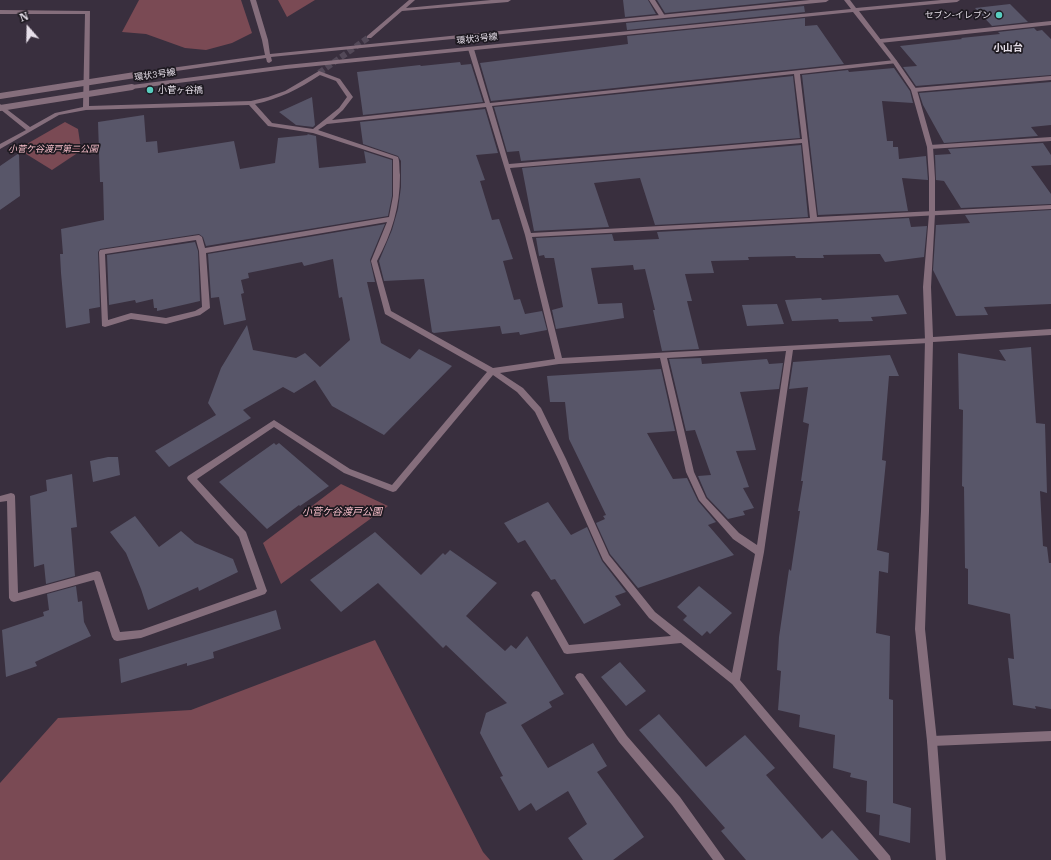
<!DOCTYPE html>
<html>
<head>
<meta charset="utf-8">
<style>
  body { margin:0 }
  #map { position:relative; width:1051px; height:860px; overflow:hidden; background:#392f3e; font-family:"IBM Plex Serif",serif }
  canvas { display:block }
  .north { position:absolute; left:8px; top:8px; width:40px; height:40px; -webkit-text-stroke:3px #1d1920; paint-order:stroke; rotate:340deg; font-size:11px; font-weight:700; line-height:16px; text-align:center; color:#e6dfe9 }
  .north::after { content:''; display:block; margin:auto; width:14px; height:18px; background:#e6dfe9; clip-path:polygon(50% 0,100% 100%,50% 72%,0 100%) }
</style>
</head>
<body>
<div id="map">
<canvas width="1051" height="860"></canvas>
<div class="north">N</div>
</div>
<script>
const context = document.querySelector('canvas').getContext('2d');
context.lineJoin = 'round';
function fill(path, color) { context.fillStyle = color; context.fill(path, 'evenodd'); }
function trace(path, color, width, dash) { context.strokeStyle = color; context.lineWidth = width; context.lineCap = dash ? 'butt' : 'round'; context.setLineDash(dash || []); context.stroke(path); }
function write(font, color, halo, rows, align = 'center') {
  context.font = font + ' "IBM Plex Serif","Noto Sans JP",serif'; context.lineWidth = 3.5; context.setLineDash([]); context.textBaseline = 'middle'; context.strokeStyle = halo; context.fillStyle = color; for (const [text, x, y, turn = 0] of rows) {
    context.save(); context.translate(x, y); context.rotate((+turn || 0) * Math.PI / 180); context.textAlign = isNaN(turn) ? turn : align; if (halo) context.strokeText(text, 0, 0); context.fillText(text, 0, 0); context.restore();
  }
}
fill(new Path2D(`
  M139 0H241L252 33 232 43 206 50 185 48 146 34 122 32Z
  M278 0H315L287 17Z
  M65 122 78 129 81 149 76 154 52 170 18 149Z
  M341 484 388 506 281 584 263 543Z
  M375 640 483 852 490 860H0V783L58 718 191 710Z`), '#7a4a54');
fill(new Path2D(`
  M623 0H648L656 14 625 17Z
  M657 0H795L665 13Z
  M1010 4 1028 22 992 26 975 8Z
  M804 6 805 12 627 30 626 23Z
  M805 18V26L817 25 844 64 491 101 480 63 628 44 627 36Z
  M1034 28 1037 31 1042 30 1051 39V75L916 86 903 67 917 66 900 46 962 39 961 38 1000 34 998 32Z
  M460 62 461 65 471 64 483 102 363 115 357 72 420 65 421 66Z
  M894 68 910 91 913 103 882 101 887 141H893V147H898L899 159 926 156 928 180 902 178 908 211 818 215 802 75 848 70 849 72Z
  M793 76 800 138 521 161 519 151 507 152 494 107Z
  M1051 82V125L1031 127 1038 136 944 143 923 105 919 93Z
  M312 97 315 125 313 127 296 125 279 112Z
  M485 109 498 153 476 155 485 180 480 181 492 220 499 219 513 259 503 261 514 300 520 299 525 314 542 311 547 330 520 335 519 332 502 334 500 326 434 333 432 332 424 279 384 281 379 261 392 230 398 209 401 187V161L398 156 363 144 360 122Z
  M144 115 146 142 157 141 158 153 234 141 240 169 275 163 278 138 308 135 307 134 316 136 319 168 366 163 364 151 392 160V196L388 216 206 246 203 237 199 234 100 249 98 252 100 307 89 309 90 323 66 328 61 273 60 254H63L61 229 104 220 103 182H100L98 122Z
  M1043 143 1051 155V165L1031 166 1051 194V204L961 208 944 181 936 180 935 155 951 154 948 149Z
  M801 145 808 217 655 225 640 178 594 183 609 227 534 231 522 168Z
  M19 153 20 196 0 210V166Z
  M1051 210V304L984 307 988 315 956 316 933 270 936 225 970 223 965 215Z
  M909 218 911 227 927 226 924 257 885 262 880 254 823 255 824 258H796L795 256 748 257 749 260 711 261 714 273 685 274 692 301H687L699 349 662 351 653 310H655L645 269 634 270 633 265 591 268 598 304 622 303 624 318 556 329 552 310 563 307 554 258H545L544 255 539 256 536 238 612 234 614 241 659 239 657 232Z
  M385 224 370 260 375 282H367L381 343 410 359 419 349 452 366 384 435 332 406 315 380 294 393 283 387 243 410 251 418 169 467 155 451 216 415 208 403 221 368 247 325 253 350 296 358 305 353 320 367 350 340 342 297 339 298 333 259 304 266 302 262 248 273 249 278 241 280 244 293 241 294 246 320 224 325 219 297 211 298 208 254Z
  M195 242 198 251 200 301 157 311V308H154L153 299 136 303 135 300 109 305 107 255Z
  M898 295 907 314 871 317 873 321 839 322 838 319 792 321 785 300 821 298 822 300Z
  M777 304 784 324 747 326 742 305Z
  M1031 347 1036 423 1045 424 1047 493 1040 491 1043 546 1047 547 1049 563H1051V709L1035 706 1036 709 1013 705 1008 658 1014 659 1010 614 968 604V569L965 568 964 487 962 486 963 410 959 409 958 353 1006 361 999 350Z
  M890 355 899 376H889L882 460 886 461 884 481 877 550 889 553 888 573 879 571 876 633 890 636 889 699 893 700V803L911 808 910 843 879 835 880 815 866 812 867 781 850 777 851 773 833 768 835 735 799 727 800 715 778 710 781 671 777 670 779 637 789 569 791 571 800 511H798L803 481H801L809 424 803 422 808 387 789 389 793 362Z
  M701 358 702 364 767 359 769 364 783 363 779 389 740 392 756 450 736 451 749 487 743 488 754 508 743 511 745 515 728 519 707 497 698 476 711 475 695 430 686 431 669 359Z
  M661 369 675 431 647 433 673 479 687 478 698 501 716 522 708 525 734 555 638 588 610 554 596 523 605 519 603 516 606 515 569 439 565 402H550L547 376Z
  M274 443 276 445 279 443 329 486 300 506 299 505 267 529 219 482Z
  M108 457H118L120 475 93 482 90 461Z
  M72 474 77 527 71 528 75 576 46 584 44 564 34 567 30 496 47 491 46 480Z
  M548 502 571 535 587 527 602 561 626 592 615 596 621 605 584 624 555 579 551 580 525 540 518 543 504 523Z
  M135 516 159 547 181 531 195 543 233 559 238 572 199 591 198 587 148 610 141 589 126 553 110 532Z
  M375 532 421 575 443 553 445 555 450 550 497 583 466 616 505 651 511 645 516 649 527 636 564 694 549 702 552 707 521 725 548 768 593 743 607 766 597 772 644 837 613 860H583L568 838 587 824 568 791 536 811 531 803 519 811 500 777 503 776 480 733 486 713 507 703 446 645 443 648 378 583 341 612 310 580Z
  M76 586 78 602 82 601 84 622 91 636 35 662 37 666 6 677 2 630 44 616 43 612 49 610 47 594Z
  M699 586 732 613 710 634 707 631 702 636 683 620 687 616 677 607Z
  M276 610 281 629 213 652 214 658 187 666V663L121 683 119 659Z
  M620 662 646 691 626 706 601 677Z
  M659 714 706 767 745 735 775 768 766 775 822 839 832 830 859 860H746L721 831 725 828 639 730Z`), '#585669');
trace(new Path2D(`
  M319 73 369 37`), '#534958', 6, [6, 3]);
fill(new Path2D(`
  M409 0H415L406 8 491 0H511L508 2 402 11 371 38H367V36Z
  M649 0H655L665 16 664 17H660Z
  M0 10 90 11 89 106 251 101 268 97 285 91 319 71 340 79 353 97 343 110 332 120 485 103 468 49 471 47 474 49 490 103 895 60 897 61V63L800 74 817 217 1051 205V209L532 237 562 358 932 338 933 340 929 343 793 350 764 552 740 680 890 856 891 860H879L732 684 681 643 567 654 564 653 533 598 531 595 533 592 536 591 539 592 569 645 671 636 649 618 603 560 558 459 535 412 517 392 493 375 396 491 393 492 390 491 344 473 274 427 197 479 246 532 267 591 265 594 141 638 117 641 114 640 112 637 94 580 14 602 11 601 9 598 7 501 0 502V496L11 493 14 494 15 496 18 593 97 571 100 572 120 632 141 630 257 589 239 537 188 480 187 478 188 476 274 420 350 469 392 485 487 372 385 314 371 261 387 222 206 253 210 308 200 315 166 324 131 319 105 327 102 326 99 252 100 250 199 235 202 237 205 248 389 217 393 196V159L313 133 268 126 249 105 86 110 59 115 0 149V144L26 130 0 109V104L30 127 55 113 83 107 85 14H0ZM794 74 802 139 509 164 492 106ZM320 75 336 81 347 97 339 108 313 129 272 123 255 104C279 99 299 89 320 75ZM486 107 525 235 555 359 493 368 391 311 377 261C392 233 400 207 400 175 399 169 400 162 398 157L318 130 327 124ZM802 143 810 218 531 233 510 168ZM196 240 199 251 202 307 195 311 166 318 131 313 108 320 105 254ZM786 351 757 545 739 533 706 498 694 472 667 358ZM660 358 686 472 699 500 733 539 755 554 732 673 655 612 609 555 566 459 541 408 523 388 500 373 559 364Z
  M1051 21V25L880 43 877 41 880 39Z
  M1051 76V80L914 92 911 90 914 88Z
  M1051 137V141L930 149 927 147 930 145Z
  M580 673 583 674 627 736 680 797 725 860H713L672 805 619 742 577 680 575 677 577 674Z
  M1051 731V741L932 746 928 744 927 741 928 738 932 736Z`), '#856e7c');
fill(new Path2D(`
  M250 0H256L268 40 270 54 810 0H829L826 2 271 57 272 61 269 63 267 62 266 58 135 77 132 75 135 73 265 55 262 40Z
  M844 0H850L856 8 941 0H960L957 2 859 11 897 61 917 90 933 147 935 178V214L931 287 933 337 1051 329V335L933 342 929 511 925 629 937 741 946 860H936L927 741 915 629 921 511 925 340 923 287 929 214V178L927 147 911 90 893 63 853 12 286 69 132 89 129 87 132 85 286 65 851 9Z`), '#856e7c');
trace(new Path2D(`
  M0 96 135 75
  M0 108 132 87`), '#856e7c', 6);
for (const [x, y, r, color] of [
  [999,15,4,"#58cec0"],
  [150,90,4,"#58cec0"]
]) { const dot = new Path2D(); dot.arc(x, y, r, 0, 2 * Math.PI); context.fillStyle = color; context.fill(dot); trace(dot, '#1d1920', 1.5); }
write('9px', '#e6dfe9', '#1d1920', [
  ["セブン-イレブン",991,15],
  ["小菅ヶ谷橋",158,90,"left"]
], 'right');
write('9px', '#e6dfe9', '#1d1920', [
  ["環状3号線",477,39,-6],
  ["環状3号線",155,75,-8]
]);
write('italic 9px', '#f8bfca', '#1d1920', [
  ["小菅ケ谷渡戸第二公園",53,149]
]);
write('bold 10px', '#e6dfe9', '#1d1920', [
  ["小山台",1008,48]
]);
write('italic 10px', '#f8bfca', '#1d1920', [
  ["小菅ケ谷渡戸公園",342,512]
]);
</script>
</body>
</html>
